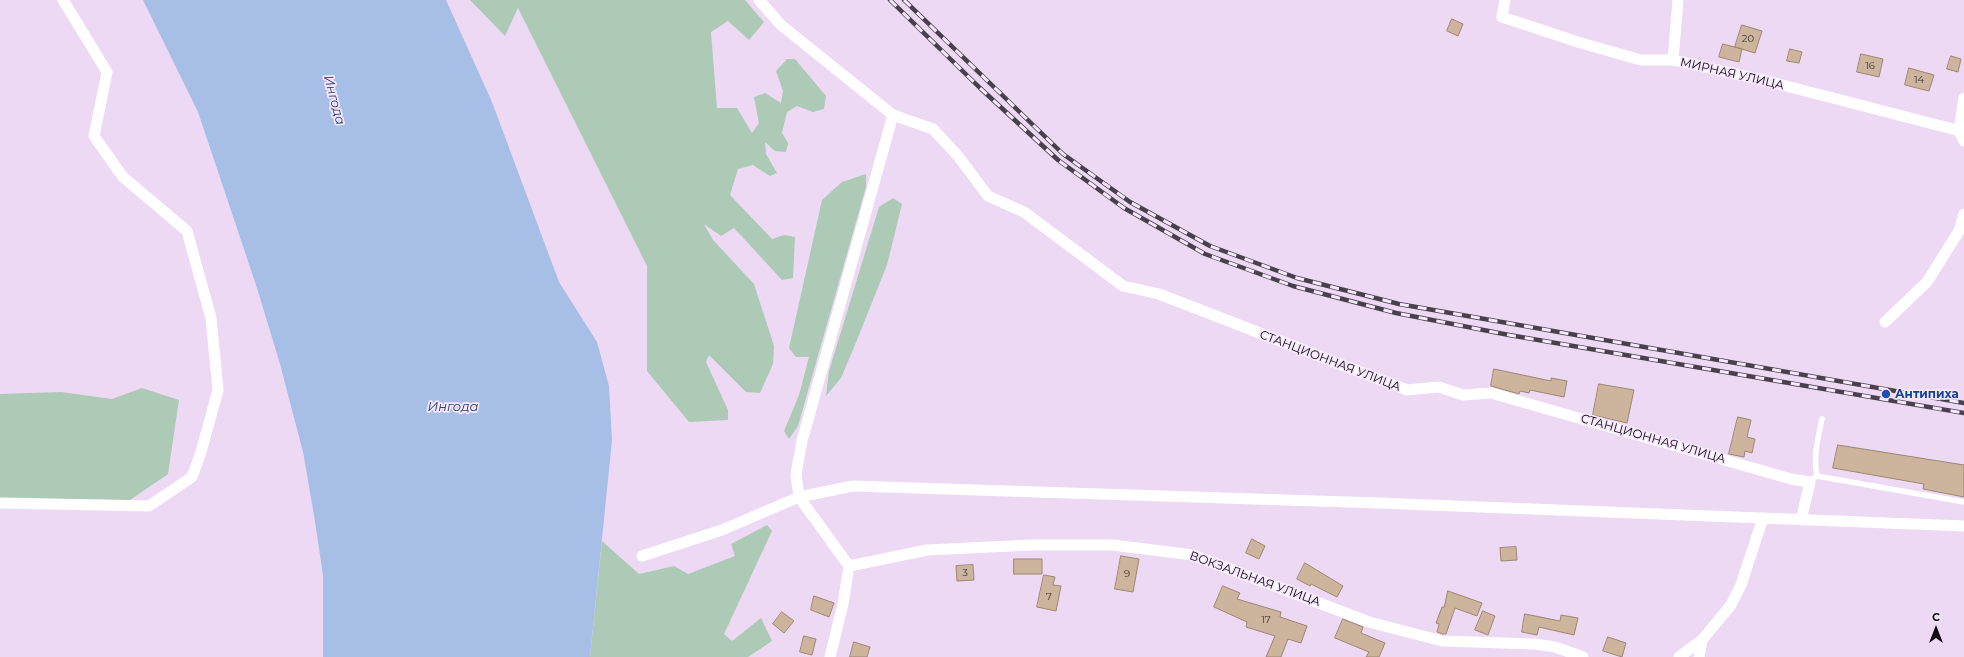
<!DOCTYPE html>
<html>
<head>
<meta charset="utf-8">
<style>
  body { margin:0 }
  #map { position:relative; width:1964px; height:657px; overflow:hidden; background:#edd9f4; font-family:Montserrat,sans-serif }
  canvas { display:block }
  .north { position:absolute; left:1916px; top:609px; width:40px; height:40px; -webkit-text-stroke:3px #f8e8fe; paint-order:stroke; rotate:0deg; font-size:11px; font-weight:700; line-height:16px; text-align:center; color:#100912 }
  .north::after { content:''; display:block; margin:auto; width:14px; height:18px; background:#100912; clip-path:polygon(50% 0,100% 100%,50% 72%,0 100%) }
</style>
</head>
<body>
<div id="map">
<canvas width="1964" height="657"></canvas>
<div class="north">С</div>
</div>
<script>
const context = document.querySelector('canvas').getContext('2d');
context.lineJoin = 'round';
function fill(path, color) { context.fillStyle = color; context.fill(path, 'evenodd'); }
function trace(path, color, width, dash) { context.strokeStyle = color; context.lineWidth = width; context.lineCap = dash ? 'butt' : 'round'; context.setLineDash(dash || []); context.stroke(path); }
function write(font, color, halo, rows, align = 'center') {
  context.font = font + ' Montserrat,sans-serif'; context.lineWidth = 3.5; context.setLineDash([]); context.textBaseline = 'middle'; context.strokeStyle = halo; context.fillStyle = color; for (const [text, x, y, turn = 0] of rows) {
    context.save(); context.translate(x, y); context.rotate((+turn || 0) * Math.PI / 180); context.textAlign = isNaN(turn) ? turn : align; if (halo) context.strokeText(text, 0, 0); context.fillText(text, 0, 0); context.restore();
  }
}
fill(new Path2D(`
  M470 0H745L764 22 749 40 728 21 711 32 717 108H737L752 133 759 123 754 97 765 93 781 103 783 91 776 71 787 59H795L826 96 824 109 813 112 797 106 787 112 782 133 788 143 786 152 775 151 765 142 766 154 777 173 770 176 753 165 738 169 730 195 772 239 784 235 795 237 793 278 782 280 734 228 721 236 704 224 713 240 754 284 774 346 773 364 760 393 746 392 709 355 706 362 728 410V420L689 422 647 371V266L518 8 505 36Z
  M866 174V187L798 426 789 439 784 431 799 395 809 357H796L789 348 822 200 842 182Z
  M893 198 902 204 887 265 857 340 841 378 826 396 829 371 879 207Z
  M142 388 179 400 168 474 130 500 0 498V394L61 392 112 399Z
  M767 525 772 531 724 634 732 641 761 618 772 641 748 657H590L602 541 639 574 674 566 688 574 735 556 731 544Z`), '#accab6');
fill(new Path2D(`
  M143 0H446L492 102 559 282 597 342 609 386 612 440 590 657H323V575L314 515 303 452 280 364 257 288 198 112Z`), '#a7bee7');
const building = new Path2D(`
  M1452 19 1463 24 1458 36 1447 31Z
  M1742 25 1762 31 1755 53 1735 47Z
  M1723 44 1742 49 1739 62 1719 57Z
  M1790 49 1802 52 1799 63 1787 61Z
  M1861 54 1883 59 1879 77 1857 72Z
  M1951 56 1961 59 1958 72 1947 69Z
  M1909 68 1934 75 1929 91 1905 85Z
  M1494 369 1551 381V378L1567 381 1564 397 1530 390 1529 393 1520 391 1519 394 1491 386Z
  M1599 384 1634 390 1627 423 1593 415Z
  M1738 417 1751 420 1747 437 1755 439 1752 453 1745 451 1744 457 1729 454Z
  M1838 445 1964 465V497L1923 489 1924 484 1833 468Z
  M1252 539 1265 546 1259 559 1246 553Z
  M1516 547 1517 560 1501 561 1500 548Z
  M1121 556 1139 559 1133 592 1115 589Z
  M1014 559H1042V574H1014Z
  M1305 563 1343 586 1337 597 1311 584 1310 586 1297 579Z
  M973 565 974 580 957 581 956 566Z
  M1044 575 1055 577 1053 585 1061 586 1056 611 1037 607Z
  M1223 586 1240 593 1237 599 1281 612 1280 617 1307 626 1301 643 1288 639 1281 657H1266L1275 636 1246 627 1247 622 1214 607Z
  M1448 591 1482 603 1477 616 1455 608 1446 634H1443L1437 632 1439 624 1436 623 1442 607H1444Z
  M814 596 834 603 829 617 811 610Z
  M1483 611 1495 616 1488 635 1475 630Z
  M782 612 794 621 784 633 773 624Z
  M1525 614 1560 621 1561 615 1578 618 1574 635 1539 627 1537 635 1522 632Z
  M1343 619 1363 627 1361 633 1385 643 1379 657H1366L1369 652 1335 638Z
  M804 636 816 639 812 655 800 652Z
  M1608 637 1626 643 1622 657 1603 651Z
  M854 642 870 647 867 657H850Z`);
fill(building, '#cdb59d');
trace(building, '#9d8670', 1);
trace(new Path2D(`
  M1817 476 1964 502
  M1814 478 1817 476C1813 457 1818 438 1822 419`), '#fff', 5.5);
trace(new Path2D(`
  M759 0 781 25 893 115 802 441 796 474 799 497 849 566 843 604 830 657
  M1505 0 1502 17 1581 43 1641 60H1673L1763 80 1964 132
  M1673 60 1678 0
  M1964 98 1959 131 1964 141
  M893 115 933 129 958 156 988 196 1024 212 1123 286 1159 294 1407 390 1439 387 1463 395 1491 393 1791 479 1810 482 1801 520
  M1885 322 1927 282 1959 231 1964 214
  M0 503 149 506 192 477 201 452 218 390 211 318 187 231 123 177 94 136 107 72 63 0
  M642 556 722 530 799 497 853 486 1379 503 1964 526
  M849 566 927 550 1031 545H1113L1193 555 1369 622 1442 641 1535 644 1555 647 1583 657
  M1679 657 1702 640 1731 605 1741 585 1763 518
  M1699 657 1702 640`), '#fff', 11);
const rail = new Path2D(`
  M890 0 980 88 1058 160 1124 208 1205 254 1293 286 1396 313 1509 335 1964 413
  M904 0 1063 154 1130 202 1210 246 1297 278 1399 304 1964 403`);
trace(rail, '#4a3f4d', 4.5);
trace(rail, '#f8e8fe', 3, [9]);
for (const [x, y, r, color] of [
  [1886,394,5,"#1a4fb4"]
]) { const dot = new Path2D(); dot.arc(x, y, r, 0, 2 * Math.PI); context.fillStyle = color; context.fill(dot); trace(dot, '#f8e8fe', 1.5); }
write('10px', '#3f3435', null, [
  ["20",1748,39],
  ["16",1870,66],
  ["14",1919,80],
  ["3",965,573],
  ["9",1127,574],
  ["7",1049,597],
  ["17",1266,620]
]);
write('12px', '#100912', '#f8e8fe', [
  ["МИРНАЯ УЛИЦА",1732,74,13],
  ["СТАНЦИОННАЯ УЛИЦА",1330,361,21],
  ["СТАНЦИОННАЯ УЛИЦА",1653,439,16],
  ["ВОКЗАЛЬНАЯ УЛИЦА",1255,579,20]
]);
write('bold 12px', '#164399', '#f8e8fe', [
  ["Антипиха",1895,394]
], 'left');
write('italic 13px', '#274175', '#f8e8fe', [
  ["Ингода",334,100,75],
  ["Ингода",453,407]
]);
</script>
</body>
</html>
